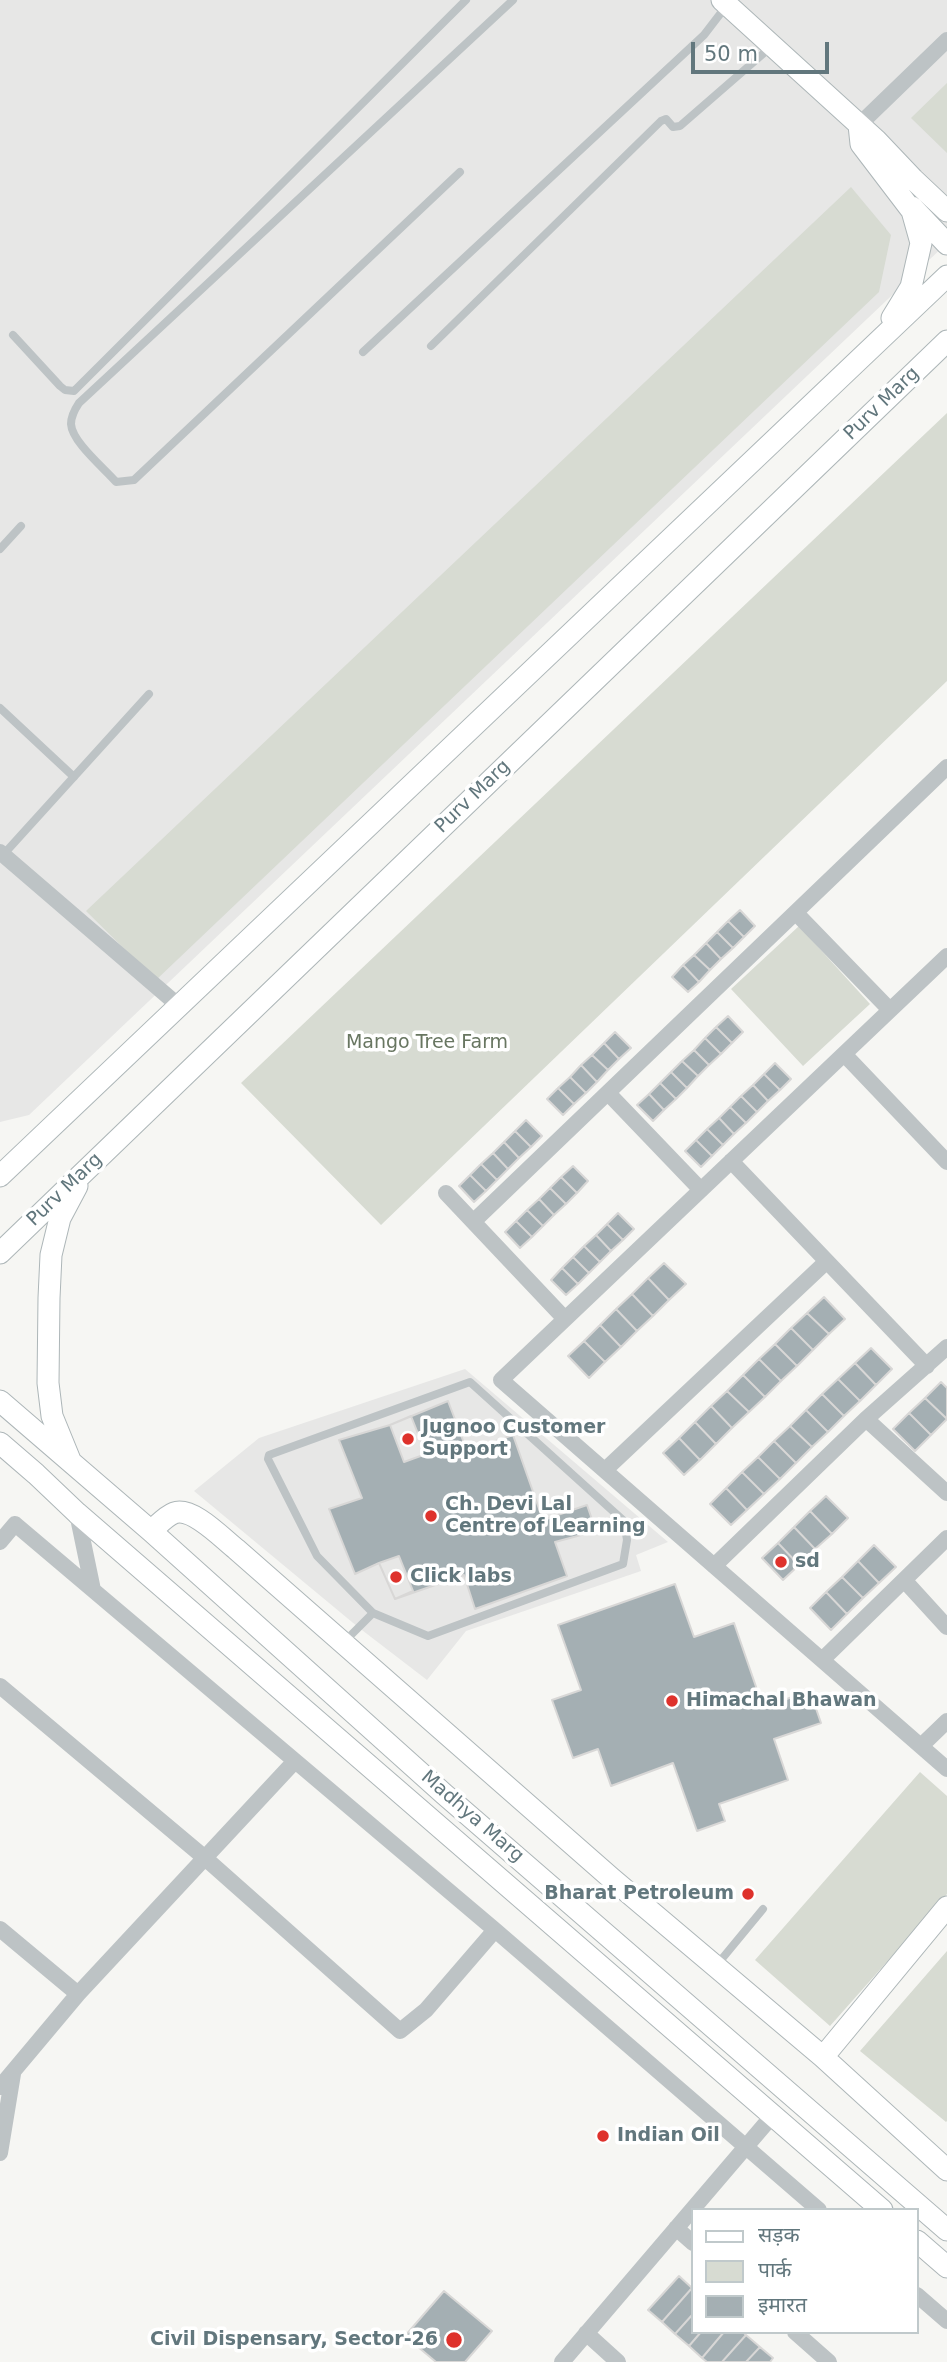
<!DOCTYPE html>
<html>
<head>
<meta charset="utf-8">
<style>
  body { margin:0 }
  #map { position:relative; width:947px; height:2362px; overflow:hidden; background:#f6f6f3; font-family:"DejaVu Sans","Noto Sans Devanagari",sans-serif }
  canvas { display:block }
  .legend { position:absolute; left:691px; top:2208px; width:228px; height:126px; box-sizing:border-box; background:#fff; border:2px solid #c0c9cb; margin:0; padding:9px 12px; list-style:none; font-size:21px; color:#62777d }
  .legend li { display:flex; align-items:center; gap:14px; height:35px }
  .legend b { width:35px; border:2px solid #c0c9cb }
  .scale { position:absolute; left:691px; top:42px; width:138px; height:32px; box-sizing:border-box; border:4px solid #62777d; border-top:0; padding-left:9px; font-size:21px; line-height:24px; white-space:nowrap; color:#62777d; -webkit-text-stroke:5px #fff; paint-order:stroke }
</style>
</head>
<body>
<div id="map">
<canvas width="947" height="2362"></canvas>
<ul class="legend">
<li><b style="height:9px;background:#fff"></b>सड़क</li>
<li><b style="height:19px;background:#d7dbd2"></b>पार्क</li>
<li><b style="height:19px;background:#a4afb3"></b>इमारत</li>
</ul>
<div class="scale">50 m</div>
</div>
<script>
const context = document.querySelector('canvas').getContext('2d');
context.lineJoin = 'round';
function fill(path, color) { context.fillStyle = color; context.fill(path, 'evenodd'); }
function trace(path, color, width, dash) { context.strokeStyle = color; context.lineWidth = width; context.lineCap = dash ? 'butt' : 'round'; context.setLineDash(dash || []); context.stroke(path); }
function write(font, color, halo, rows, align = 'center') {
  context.font = font + ' "DejaVu Sans",sans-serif'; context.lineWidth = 7; context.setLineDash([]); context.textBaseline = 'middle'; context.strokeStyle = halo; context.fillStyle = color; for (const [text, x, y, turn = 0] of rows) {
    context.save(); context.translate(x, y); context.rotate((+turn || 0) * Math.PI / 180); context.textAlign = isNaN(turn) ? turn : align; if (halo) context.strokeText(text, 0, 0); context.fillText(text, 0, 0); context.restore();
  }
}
fill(new Path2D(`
  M0 0H947V243L29 1115 0 1122Z
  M465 1369 668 1542 636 1555 641 1571 466 1631 427 1680 358 1627 194 1491 259 1438Z`), '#e7e7e6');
fill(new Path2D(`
  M947 83V153L911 118Z
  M851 187 891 235 879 292 156 980 86 911Z
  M947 413V681L381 1225 241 1083Z
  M799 926 870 1004 803 1066 731 989Z
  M920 1772 947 1796V1894L830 2026 755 1960Z
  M947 1951V2121L946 2122 860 2051Z`), '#d7dbd2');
const building = new Path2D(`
  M740 910 755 926 744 937 728 921Z
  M728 921 744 937 733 948 717 932Z
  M717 932 733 948 721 959 706 943Z
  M706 943 721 959 710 970 694 955Z
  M694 955 710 970 699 982 683 965Z
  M683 965 699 982 688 992 672 977Z
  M728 1016 743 1032 732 1043 716 1027Z
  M716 1027 732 1043 721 1054 705 1038Z
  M615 1032 631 1048 619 1059 604 1043Z
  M705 1038 721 1054 709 1065 694 1050Z
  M604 1043 619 1059 608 1070 592 1055Z
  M694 1050 709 1065 698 1076 682 1061Z
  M592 1055 608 1070 597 1082 581 1065Z
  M682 1061 698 1076 687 1088 671 1072Z
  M775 1063 791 1079 780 1090 764 1074Z
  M581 1065 597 1082 586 1093 570 1077Z
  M671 1072 687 1088 676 1099 660 1083Z
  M764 1074 780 1090 768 1101 753 1085Z
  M570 1077 586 1093 574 1104 558 1088Z
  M660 1083 676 1099 664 1110 649 1094Z
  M753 1085 768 1101 757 1112 741 1096Z
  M558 1088 574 1104 563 1115 547 1099Z
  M649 1094 664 1110 653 1121 637 1105Z
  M741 1096 757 1112 746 1123 730 1107Z
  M730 1107 746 1123 734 1134 719 1118Z
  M719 1118 734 1134 723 1145 707 1129Z
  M526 1120 542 1136 531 1147 515 1131Z
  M707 1129 723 1145 712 1156 696 1140Z
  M515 1131 531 1147 519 1158 504 1142Z
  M696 1140 712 1156 701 1167 685 1151Z
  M504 1142 519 1158 508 1169 493 1153Z
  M493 1153 508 1169 497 1180 481 1164Z
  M481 1164 497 1180 486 1191 470 1175Z
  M573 1166 588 1181 577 1193 561 1177Z
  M470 1175 486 1191 474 1202 459 1186Z
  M561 1177 577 1193 566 1204 550 1188Z
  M550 1188 566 1204 554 1215 539 1199Z
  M539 1199 554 1215 543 1226 527 1210Z
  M527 1210 543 1226 532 1237 516 1221Z
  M618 1213 634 1229 623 1240 607 1224Z
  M516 1221 532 1237 520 1248 505 1232Z
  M607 1224 623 1240 611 1251 596 1235Z
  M596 1235 611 1251 600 1262 584 1246Z
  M584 1246 600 1262 589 1273 573 1257Z
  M573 1257 589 1273 578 1284 562 1268Z
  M664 1263 686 1284 669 1300 648 1278Z
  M562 1268 578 1284 566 1295 551 1280Z
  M648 1278 669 1300 653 1316 632 1294Z
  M632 1294 653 1316 637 1331 616 1309Z
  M824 1297 845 1319 829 1334 807 1313Z
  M616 1309 637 1331 621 1347 600 1325Z
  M807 1313 829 1334 813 1350 791 1328Z
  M600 1325 621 1347 605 1362 584 1341Z
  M791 1328 813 1350 797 1366 775 1344Z
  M584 1341 605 1362 589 1378 568 1356Z
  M775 1344 797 1366 781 1381 759 1359Z
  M871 1348 892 1369 876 1385 855 1363Z
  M759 1359 781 1381 765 1397 743 1375Z
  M855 1363 876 1385 860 1401 838 1379Z
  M743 1375 765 1397 749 1412 727 1391Z
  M838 1379 860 1401 844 1416 822 1394Z
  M941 1382 947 1388V1419L925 1398Z
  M727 1391 749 1412 732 1428 711 1406Z
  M822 1394 844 1416 828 1432 806 1410Z
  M925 1398 947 1419 931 1435 909 1413Z
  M448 1401 467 1451 513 1435 543 1520 587 1505 596 1531 555 1542 567 1576 475 1609 464 1575 395 1599 379 1563 355 1574 329 1509 362 1498 339 1440 390 1425Z
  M711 1406 732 1428 716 1444 695 1422Z
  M806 1410 828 1432 812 1447 790 1426Z
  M909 1413 931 1435 915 1451 893 1429Z
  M411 1416 426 1454 404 1462 390 1425Z
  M695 1422 716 1444 700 1460 679 1438Z
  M790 1426 812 1447 796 1463 774 1441Z
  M679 1438 700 1460 684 1475 663 1453Z
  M774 1441 796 1463 780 1479 758 1457Z
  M758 1457 780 1479 764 1494 742 1472Z
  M742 1472 764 1494 747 1510 726 1488Z
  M726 1488 747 1510 731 1525 710 1504Z
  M826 1496 848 1518 832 1534 810 1511Z
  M810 1511 832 1534 815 1549 794 1527Z
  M794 1527 815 1549 799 1565 778 1543Z
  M778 1543 799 1565 783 1580 762 1558Z
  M874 1545 896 1567 879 1583 858 1561Z
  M399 1556 413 1591 395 1599 379 1563Z
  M858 1561 879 1583 863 1598 842 1577Z
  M842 1577 863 1598 847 1614 826 1592Z
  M675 1584 694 1637 734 1623 763 1707 810 1691 821 1723 774 1739 788 1780 719 1804 725 1821 697 1831 673 1763 611 1786 598 1749 573 1758 552 1700 581 1690 558 1625Z
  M826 1592 847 1614 831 1630 810 1608Z
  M679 2276 692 2288 662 2322 648 2310Z
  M692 2288 693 2314 675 2334 662 2322Z
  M444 2291 492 2331 465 2362H436L405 2336Z
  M693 2314V2332H701L689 2346 675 2334Z
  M701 2332H724L702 2358 689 2346Z
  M724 2332H743L746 2335 722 2362H707L702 2358Z
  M746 2335 760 2347 746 2362H722Z
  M760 2347 773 2358 770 2362H746Z`);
fill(building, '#a4afb3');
trace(building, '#d8d7d6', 2);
const secondary = new Path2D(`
  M722 0 876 140 913 179 947 211
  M859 125 861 144 912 211 921 243 911 287 892 318
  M912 207 947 244
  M0 1176 947 276
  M0 1253 947 341
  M0 1401 151 1531 444 1794 947 2230
  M0 1443 36 1474 77 1513 882 2210
  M70 1460 52 1416 48 1383 49 1298 51 1255 60 1218 77 1186
  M151 1531C158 1525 166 1516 174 1513 192 1506 222 1538 236 1549L611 1878 823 2057 947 2170
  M823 2057 947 1907
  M917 2241 947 2267`);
trace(secondary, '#adb6b8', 23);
trace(new Path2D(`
  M460 172 134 480 116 482C104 468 72 442 71 424 71 416 75 409 79 403L513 0
  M13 335 60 386 65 390 74 391 466 0
  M431 346 661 121 666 119 673 127 680 126 772 46
  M363 352 704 35 727 5
  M0 549 21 526
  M0 708 74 777
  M3 855 149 694
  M345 1641 373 1613 317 1556 268 1459 269 1455 470 1382 624 1521 627 1540 623 1564 428 1636 373 1613
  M716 1966 763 1909`), '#bdc3c5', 8);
trace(new Path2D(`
  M859 125 947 40
  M0 852 179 1006
  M796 913 890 1010
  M947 956 501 1380 947 1769
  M844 1054 947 1162
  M608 1093 701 1190
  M731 1161 927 1366
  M446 1193 565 1319
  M474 1221 947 767
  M866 1419 947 1493
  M605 1470 826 1262
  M77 1513 93 1590 495 1930 819 2210
  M0 1542 15 1524 93 1590
  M714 1566 866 1419 947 1347
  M904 1580 947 1627
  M822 1660 947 1538
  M0 1686 205 1858 400 2031 426 2010 495 1930
  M921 1746 947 1721
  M0 1929 78 1994
  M0 2087 78 1994 295 1761
  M0 2153 13 2074
  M676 2228 693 2243
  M917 2295 947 2321
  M795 2332 829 2362
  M586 2333 618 2362
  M562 2362 773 2115`), '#bdc3c5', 16);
trace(secondary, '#fff', 21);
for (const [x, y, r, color] of [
  [408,1439,7,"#de322c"],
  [431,1516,7,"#de322c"],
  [781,1562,7,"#de322c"],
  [396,1577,7,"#de322c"],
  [672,1701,7,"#de322c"],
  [748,1894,7,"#de322c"],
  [603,2136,7,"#de322c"],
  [454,2340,9,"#de322c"]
]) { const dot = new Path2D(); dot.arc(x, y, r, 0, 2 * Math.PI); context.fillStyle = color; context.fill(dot); trace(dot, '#fff', 2.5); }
write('19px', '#62777d', '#fff', [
  ["Purv Marg",882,404,-44],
  ["Purv Marg",473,797,-44],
  ["Purv Marg",65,1190,-44],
  ["Madhya Marg",472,1817,41]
]);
write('19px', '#687661', '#fff', [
  ["Mango Tree Farm",427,1043]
]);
write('bold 19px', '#62777d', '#fff', [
  ["Jugnoo Customer",422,1428],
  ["Support",422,1450],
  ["Ch. Devi Lal",445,1505],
  ["Centre of Learning",445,1527],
  ["sd",795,1562],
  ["Click labs",410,1577],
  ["Himachal Bhawan",686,1701],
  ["Bharat Petroleum",734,1894,"right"],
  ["Indian Oil",617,2136],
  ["Civil Dispensary, Sector-26",438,2340,"right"]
], 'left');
</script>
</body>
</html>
